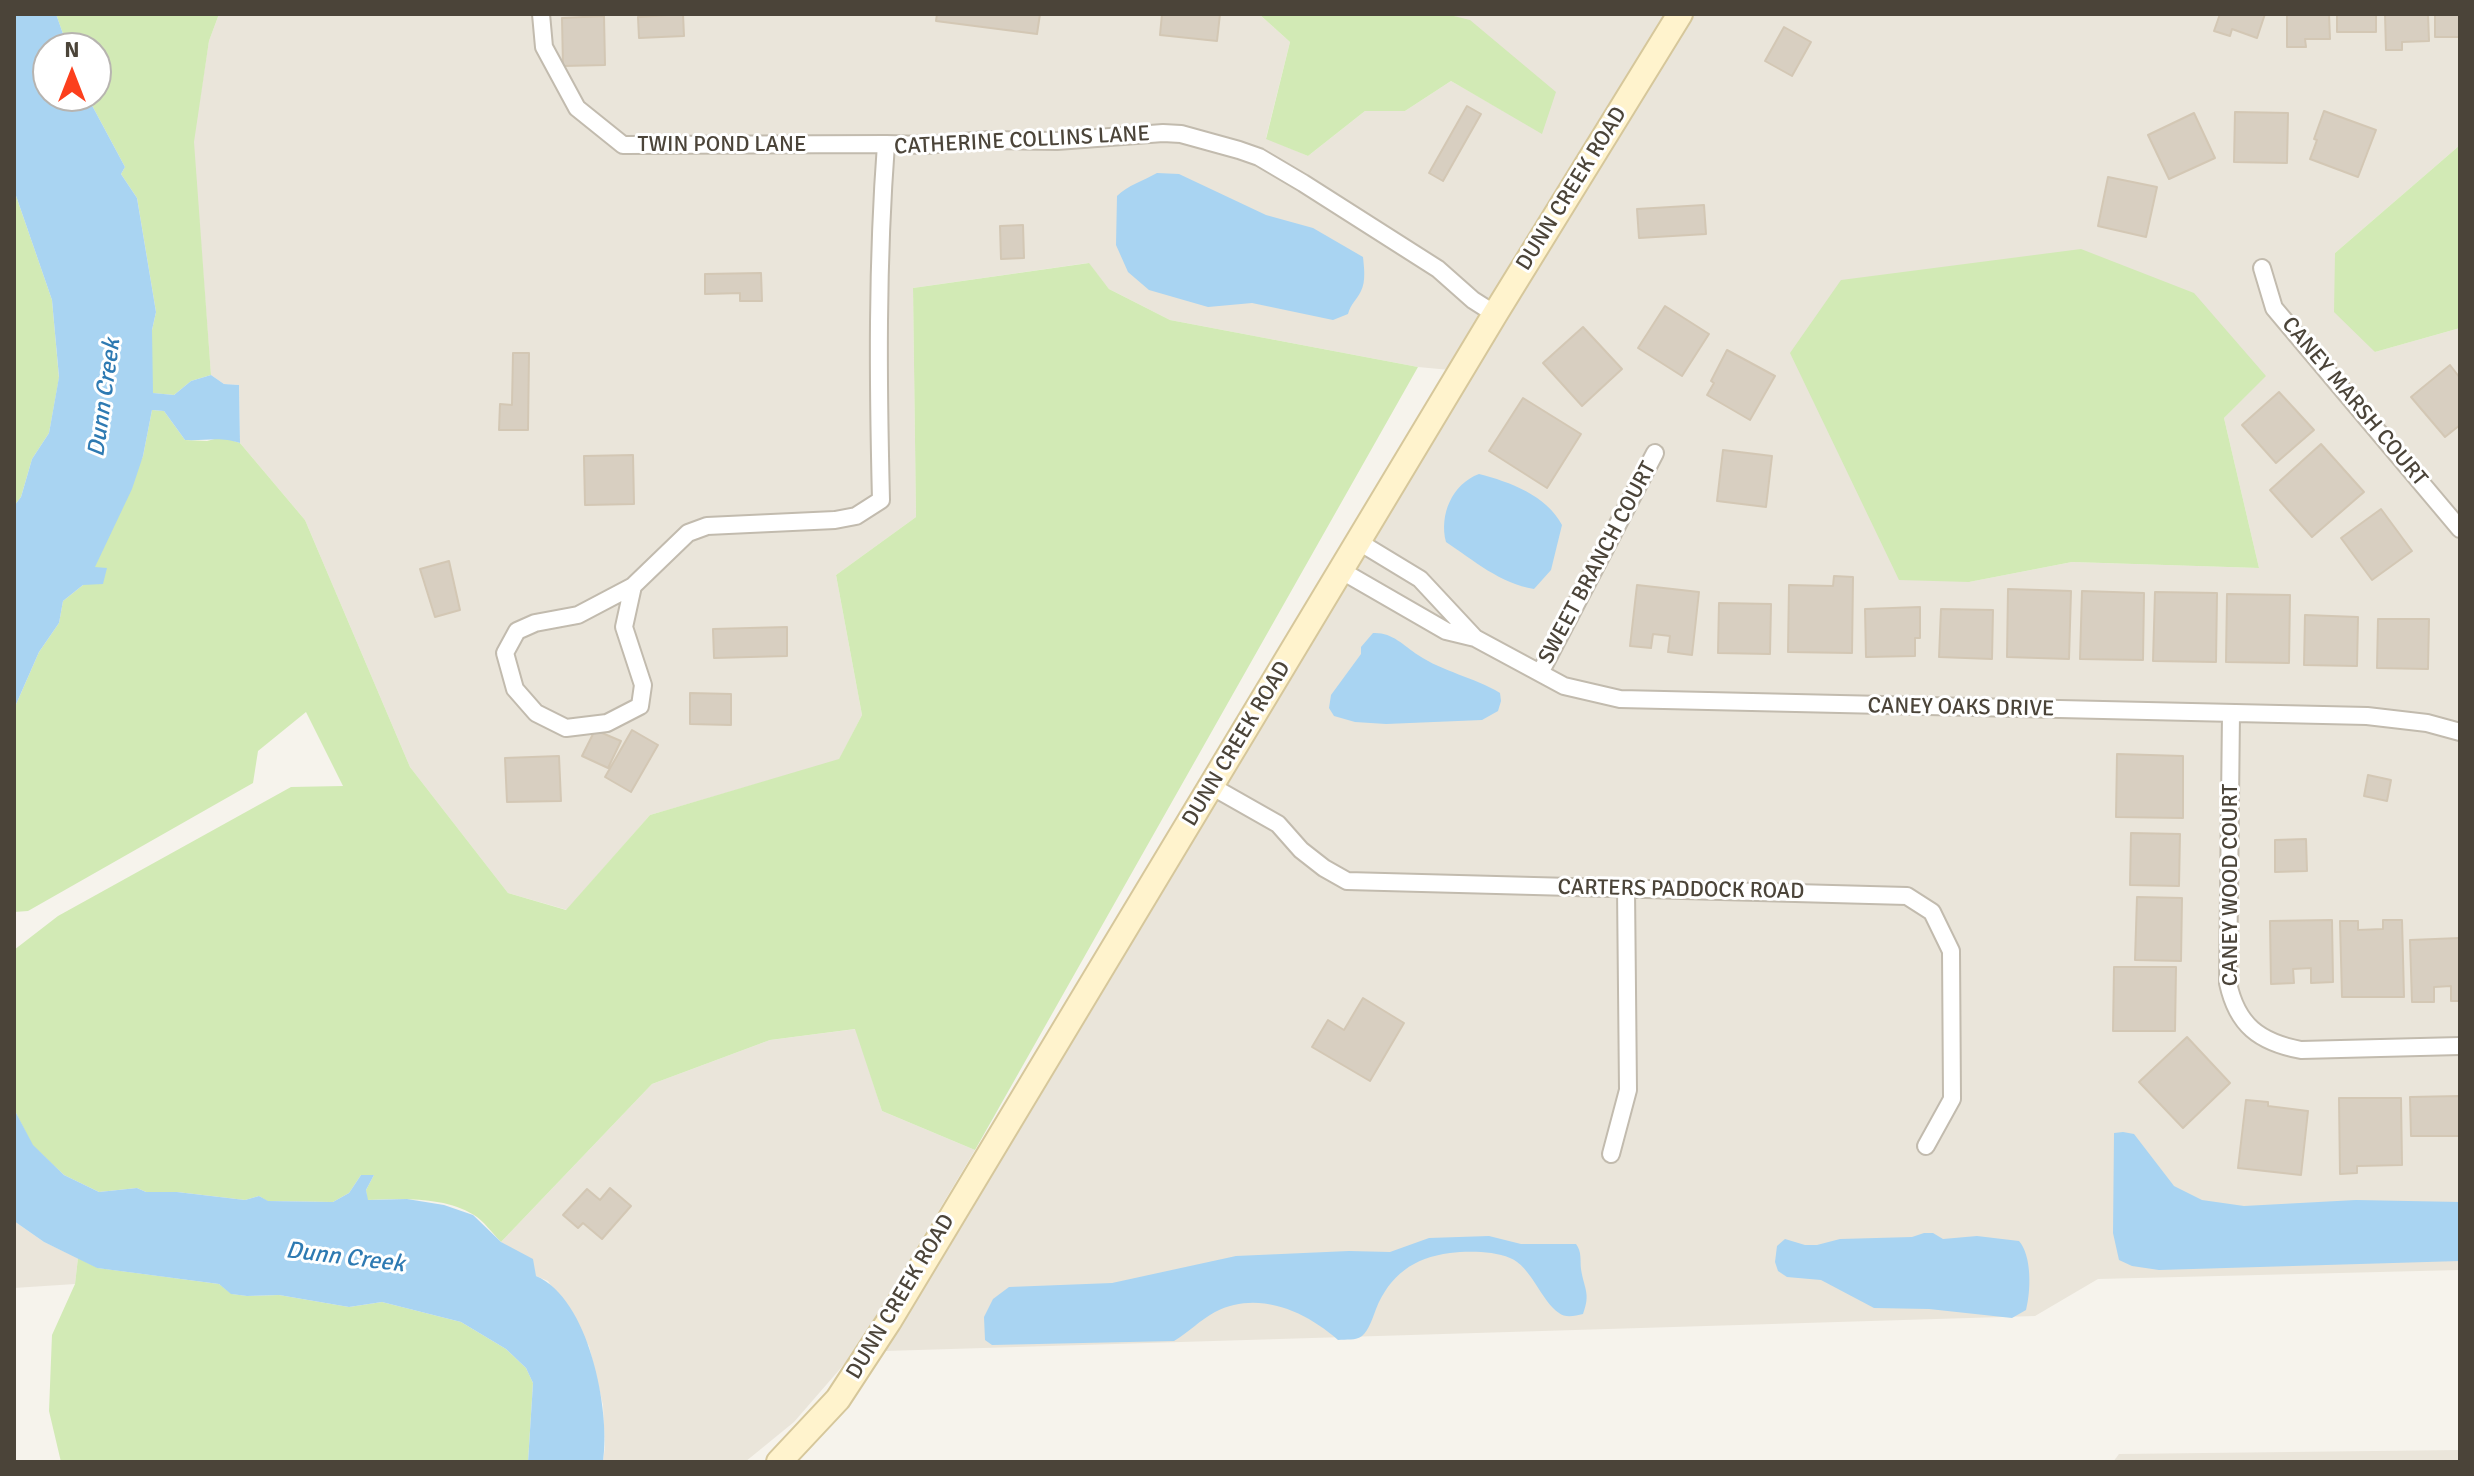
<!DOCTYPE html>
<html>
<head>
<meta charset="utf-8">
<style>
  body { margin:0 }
  #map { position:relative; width:2474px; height:1476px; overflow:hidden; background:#f6f3ec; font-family:Signika,sans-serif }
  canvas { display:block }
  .frame { position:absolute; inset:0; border:16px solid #4b4439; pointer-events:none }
  .north { position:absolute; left:32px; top:32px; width:80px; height:80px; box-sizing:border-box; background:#fff; border:2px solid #b7b4b0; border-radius:50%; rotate:0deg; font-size:22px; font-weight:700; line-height:32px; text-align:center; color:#4b4439 }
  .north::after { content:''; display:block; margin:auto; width:28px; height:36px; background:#fc3f1d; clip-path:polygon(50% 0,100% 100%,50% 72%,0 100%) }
</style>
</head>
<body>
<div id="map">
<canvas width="2474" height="1476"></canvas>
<div class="frame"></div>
<div class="north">N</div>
</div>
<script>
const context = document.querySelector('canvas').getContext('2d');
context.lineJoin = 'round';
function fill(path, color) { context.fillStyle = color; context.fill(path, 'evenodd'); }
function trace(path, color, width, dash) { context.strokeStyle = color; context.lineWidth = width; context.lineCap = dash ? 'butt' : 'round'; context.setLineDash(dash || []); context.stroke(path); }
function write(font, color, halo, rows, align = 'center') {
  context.font = font + ' Signika,sans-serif'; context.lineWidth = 6; context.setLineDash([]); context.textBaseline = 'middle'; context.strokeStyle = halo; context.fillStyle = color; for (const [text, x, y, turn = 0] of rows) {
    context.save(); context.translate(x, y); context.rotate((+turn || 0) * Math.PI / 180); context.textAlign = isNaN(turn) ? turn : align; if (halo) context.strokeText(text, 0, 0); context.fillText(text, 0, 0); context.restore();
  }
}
fill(new Path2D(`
  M219 14H1259L1290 42 1266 138 1308 156 1365 111H1405L1451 81 1542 133 1470 21 1446 14H1666L1450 370 1418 367 1170 320 1109 289 1088 263 913 288 916 517 836 575 862 715 839 760 650 815 567 910 508 893 410 767 305 520 240 443 239 385 224 384 211 375 193 142 209 41Z
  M1691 14H2460V145L2335 253 2375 352 2460 328V1270L2098 1279 2035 1316 885 1351 955 1226 1091 997ZM2266 375 2224 418 2259 568 2072 562 1969 582Z
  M856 1029 882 1111 975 1150 853 1354 794 1422 745 1462H603L605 1447 603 1405 589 1346 548 1281 536 1276 501 1242 652 1084 770 1040Z
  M14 1221 44 1242 78 1258 75 1284 14 1288Z
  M2460 1450V1462H2113L2119 1454Z`), '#eae5da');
fill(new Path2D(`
  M56 14H219L209 41 194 142 211 375 191 381 174 395 152 393V330L156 312 137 198 121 174 125 167 87 96H96V48H68Z
  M1259 14H1446L1470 20 1556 92 1542 134 1451 81 1405 111H1365L1308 156 1266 139 1290 42Z
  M2460 145V328L2375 352 2334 312 2335 253Z
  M14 190 52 300 59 378 49 433 32 459 21 497 14 506Z
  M2081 249 2194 293 2266 376 2224 418 2259 568 2072 562 1969 582 1899 580 1790 353 1841 280Z
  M1089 263 1109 289 1170 320 1418 367 975 1150 882 1111 855 1029 770 1040 652 1084 501 1242C492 1233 484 1221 474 1215 444 1196 400 1199 367 1200L366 1190 374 1175H361L349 1193 333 1202 267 1201 259 1196 245 1200 177 1192H146L137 1188 99 1192 64 1175 32 1145 14 1109V950L58 916 291 787 343 786 306 712 258 751 253 783 28 911 14 912V709L39 652 59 623 63 601 83 585 94 567 143 456 152 410 164 411 185 440 207 441 222 437 240 443 305 520 410 767 508 893 566 910 650 815 839 759 862 715 836 575 916 517 913 288Z
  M78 1258 98 1268 219 1284 232 1294 247 1296 279 1295 349 1307 382 1302 461 1322 506 1349 526 1368 533 1383 528 1462H61L49 1411 52 1335 75 1284Z`), '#d2eab5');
fill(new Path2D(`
  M14 14H56L68 48H48V96H87L125 167 121 174 137 198 156 312 152 330 153 393 174 395 191 381 211 375 224 384 239 385 240 443C219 436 207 441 185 440L164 411 152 410 143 456 132 489 95 567 107 568 103 584 83 585 63 601 59 623 39 652 14 709V506L21 497 32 459 49 433 59 377 52 300 14 190Z
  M1157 173 1179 174 1266 215 1313 228 1363 257C1364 267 1366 281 1361 291 1357 300 1351 303 1348 314L1333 320 1252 303 1208 307 1149 290 1128 272 1116 245 1117 196C1128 185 1143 181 1157 173Z
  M1479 474C1510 482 1546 495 1562 525L1551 570 1534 589C1501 584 1473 560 1446 542 1439 515 1452 484 1479 474Z
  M1373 633C1392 632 1403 645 1418 655 1443 672 1474 677 1500 693L1501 701 1498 711 1482 720 1386 724 1355 722 1334 716 1329 708 1331 695 1361 654V647Z
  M14 1109 33 1145 64 1175 99 1192 137 1188 146 1192H177L245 1200 259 1196 268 1201 333 1202 349 1193 361 1175H374L366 1190 368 1200 407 1199 444 1205 473 1215 501 1242 533 1259 536 1276C589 1298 611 1411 603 1462H528L533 1383 526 1368 506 1349 461 1322 382 1302 349 1307 279 1295 247 1296 231 1294 219 1284 97 1268 44 1242 14 1221Z
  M2123 1132 2134 1134 2174 1186 2202 1200 2244 1206 2356 1200 2460 1202V1261L2159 1270 2132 1266 2119 1260 2113 1233 2114 1133Z
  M1924 1233H1933L1943 1239 1977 1236 2019 1241C2032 1256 2031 1291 2026 1310L2012 1318 1929 1309 1874 1308 1821 1280 1787 1277 1778 1271 1775 1262 1777 1246 1785 1239 1805 1245H1817L1840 1239 1912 1237Z
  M1489 1236 1521 1244H1576C1582 1252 1580 1260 1581 1269 1584 1289 1591 1293 1583 1314 1575 1316 1565 1318 1559 1313 1541 1301 1531 1266 1510 1258 1493 1251 1468 1251 1450 1253 1413 1258 1390 1275 1376 1309 1373 1317 1369 1330 1362 1336 1356 1341 1346 1339 1338 1340 1305 1311 1258 1290 1215 1312 1200 1320 1189 1332 1174 1341L992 1345 985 1340 984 1317 993 1299 1009 1287 1112 1283 1236 1256 1349 1251 1390 1252 1429 1238Z`), '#a9d4f2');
const building = new Path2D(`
  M683 14 684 36 639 38 638 17Z
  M937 14H1040L1037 34 936 21Z
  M1162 14H1220L1217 41 1160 35Z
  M2220 14H2265L2257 38 2232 29 2230 36 2214 31Z
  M2287 14H2329L2330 39H2305L2306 47H2287Z
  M2337 14H2376V32H2337Z
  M2385 14H2428L2429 41 2402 42V50H2386Z
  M2435 14H2460V37H2435Z
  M604 16 605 65 563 66 562 18Z
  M1784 27 1811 42 1792 76 1765 61Z
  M1467 106 1481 114 1443 181 1429 173Z
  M2324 111 2376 130 2358 177 2310 159 2317 140 2314 139Z
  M2235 112 2288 113 2287 163 2234 162Z
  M2194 113 2215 158 2169 179 2148 135Z
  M2108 177 2157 187 2146 237 2098 226Z
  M1704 205 1706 234 1639 238 1637 209Z
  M1023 225 1024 258 1001 259 1000 226Z
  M761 273 762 301H740V293L705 294V274Z
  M1665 306 1709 334 1682 376 1638 348Z
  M1583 327 1622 369 1582 406 1543 363Z
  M1727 350 1775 376 1750 420 1707 395 1714 383 1711 381Z
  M513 353H529L528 430H499L500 404 512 405Z
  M2450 365 2460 378V425L2445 437 2411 397Z
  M2279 392 2314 430 2276 463 2242 425Z
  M1523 398 1581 434 1547 488 1489 451Z
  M2321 444 2364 492 2312 537 2270 490Z
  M1723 450 1772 456 1766 507 1717 501Z
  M633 455 634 504 585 505 584 456Z
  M2381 509 2412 551 2372 580 2341 538Z
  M449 561 460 610 435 617 420 569Z
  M1834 576 1853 577 1852 653 1788 652 1789 585 1833 586Z
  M1637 585 1699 592 1692 655 1668 652 1670 636 1653 634 1651 648 1630 646Z
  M2008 589 2071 591 2069 659 2007 657Z
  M2082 591 2144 593 2143 660 2080 659Z
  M2155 592 2217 593 2216 662 2153 661Z
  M2227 594 2290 595 2289 663 2226 662Z
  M1719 603 1771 604 1770 654 1718 653Z
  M1920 607V638H1915V656L1866 657 1865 609Z
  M1941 609 1993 610 1992 659 1939 657Z
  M2305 615 2358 617 2357 666 2304 665Z
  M2378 619H2429L2428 669 2377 668Z
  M787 627V656L714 658 713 629Z
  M690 693 731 694V725L690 724Z
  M595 730 621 741 608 768 582 756Z
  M632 730 658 745 631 792 605 777Z
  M2117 754 2183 756V818L2116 817Z
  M559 756 561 801 507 802 505 758Z
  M2368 775 2391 780 2387 801 2364 796Z
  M2131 833 2180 834 2179 886 2130 885Z
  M2306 839 2307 871 2275 872V840Z
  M2137 897 2182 898 2181 961 2135 960Z
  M2332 920 2333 982 2311 983V968L2293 969 2294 983 2271 984 2270 921Z
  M2383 920H2402L2404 997H2342L2340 921H2358V930L2383 929Z
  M2460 938V1001H2451V986L2434 987V1002H2412L2410 940Z
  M2114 967H2176L2175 1031H2113Z
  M1363 998 1404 1023 1370 1081 1312 1047 1328 1020 1344 1030Z
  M2187 1037 2230 1083 2183 1128 2139 1082Z
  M2460 1096V1136H2411L2410 1097Z
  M2339 1098H2401L2402 1165 2357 1166V1173L2340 1174Z
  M2246 1100 2268 1102V1106L2308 1111 2301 1175 2238 1168Z
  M610 1188 631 1206 602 1239 583 1223 578 1228 563 1215 587 1189 600 1200Z`);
fill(building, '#d8cfc1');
trace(building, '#d3c7b4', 2);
const street = new Path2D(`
  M541 14 544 47 577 108 623 145 886 144
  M2262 268 2274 308 2460 529
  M1359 542 1420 579 1475 638
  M1342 571 1446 631 1475 638 1564 686 1620 699 2367 716 2427 723 2460 732
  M633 586 624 627 643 685 640 706 607 723 566 728 536 713 515 689 505 653 517 631 535 623 578 615 633 586 688 533 707 526 835 520 856 516 881 500C878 380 877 264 886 144L925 145 988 140 1057 141 1163 133 1181 134 1239 150 1259 157 1303 183 1438 269 1473 300 1495 314
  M1540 673 1655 453
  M2231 713 2228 983C2237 1025 2259 1042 2301 1050L2460 1046
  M1211 786 1278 824 1301 850 1324 868 1347 881 1907 896 1932 912 1951 951 1952 1099 1926 1146
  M1611 1154 1628 1090 1626 889`);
const secondary = new Path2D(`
  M779 1462 838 1399 889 1321 1495 314 1680 14`);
trace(street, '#c2bbae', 20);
trace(secondary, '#d6c79b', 28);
trace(street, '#fff', 16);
trace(secondary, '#fff3cd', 24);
write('22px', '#4b4439', '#fff', [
  ["CATHERINE COLLINS LANE",1022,141,-3],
  ["TWIN POND LANE",722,145],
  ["DUNN CREEK ROAD",1572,189,-58],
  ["CANEY MARSH COURT",2354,402,50],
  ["SWEET BRANCH COURT",1598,563,-62],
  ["CANEY OAKS DRIVE",1961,708,1],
  ["DUNN CREEK ROAD",1237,744,-59],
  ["CANEY WOOD COURT",2231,885,-90],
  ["CARTERS PADDOCK ROAD",1681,890,1],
  ["DUNN CREEK ROAD",901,1297,-59]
]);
write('italic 24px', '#2e7ab2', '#fff', [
  ["Dunn Creek",105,398,-82],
  ["Dunn Creek",345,1258,7]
]);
</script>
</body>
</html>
